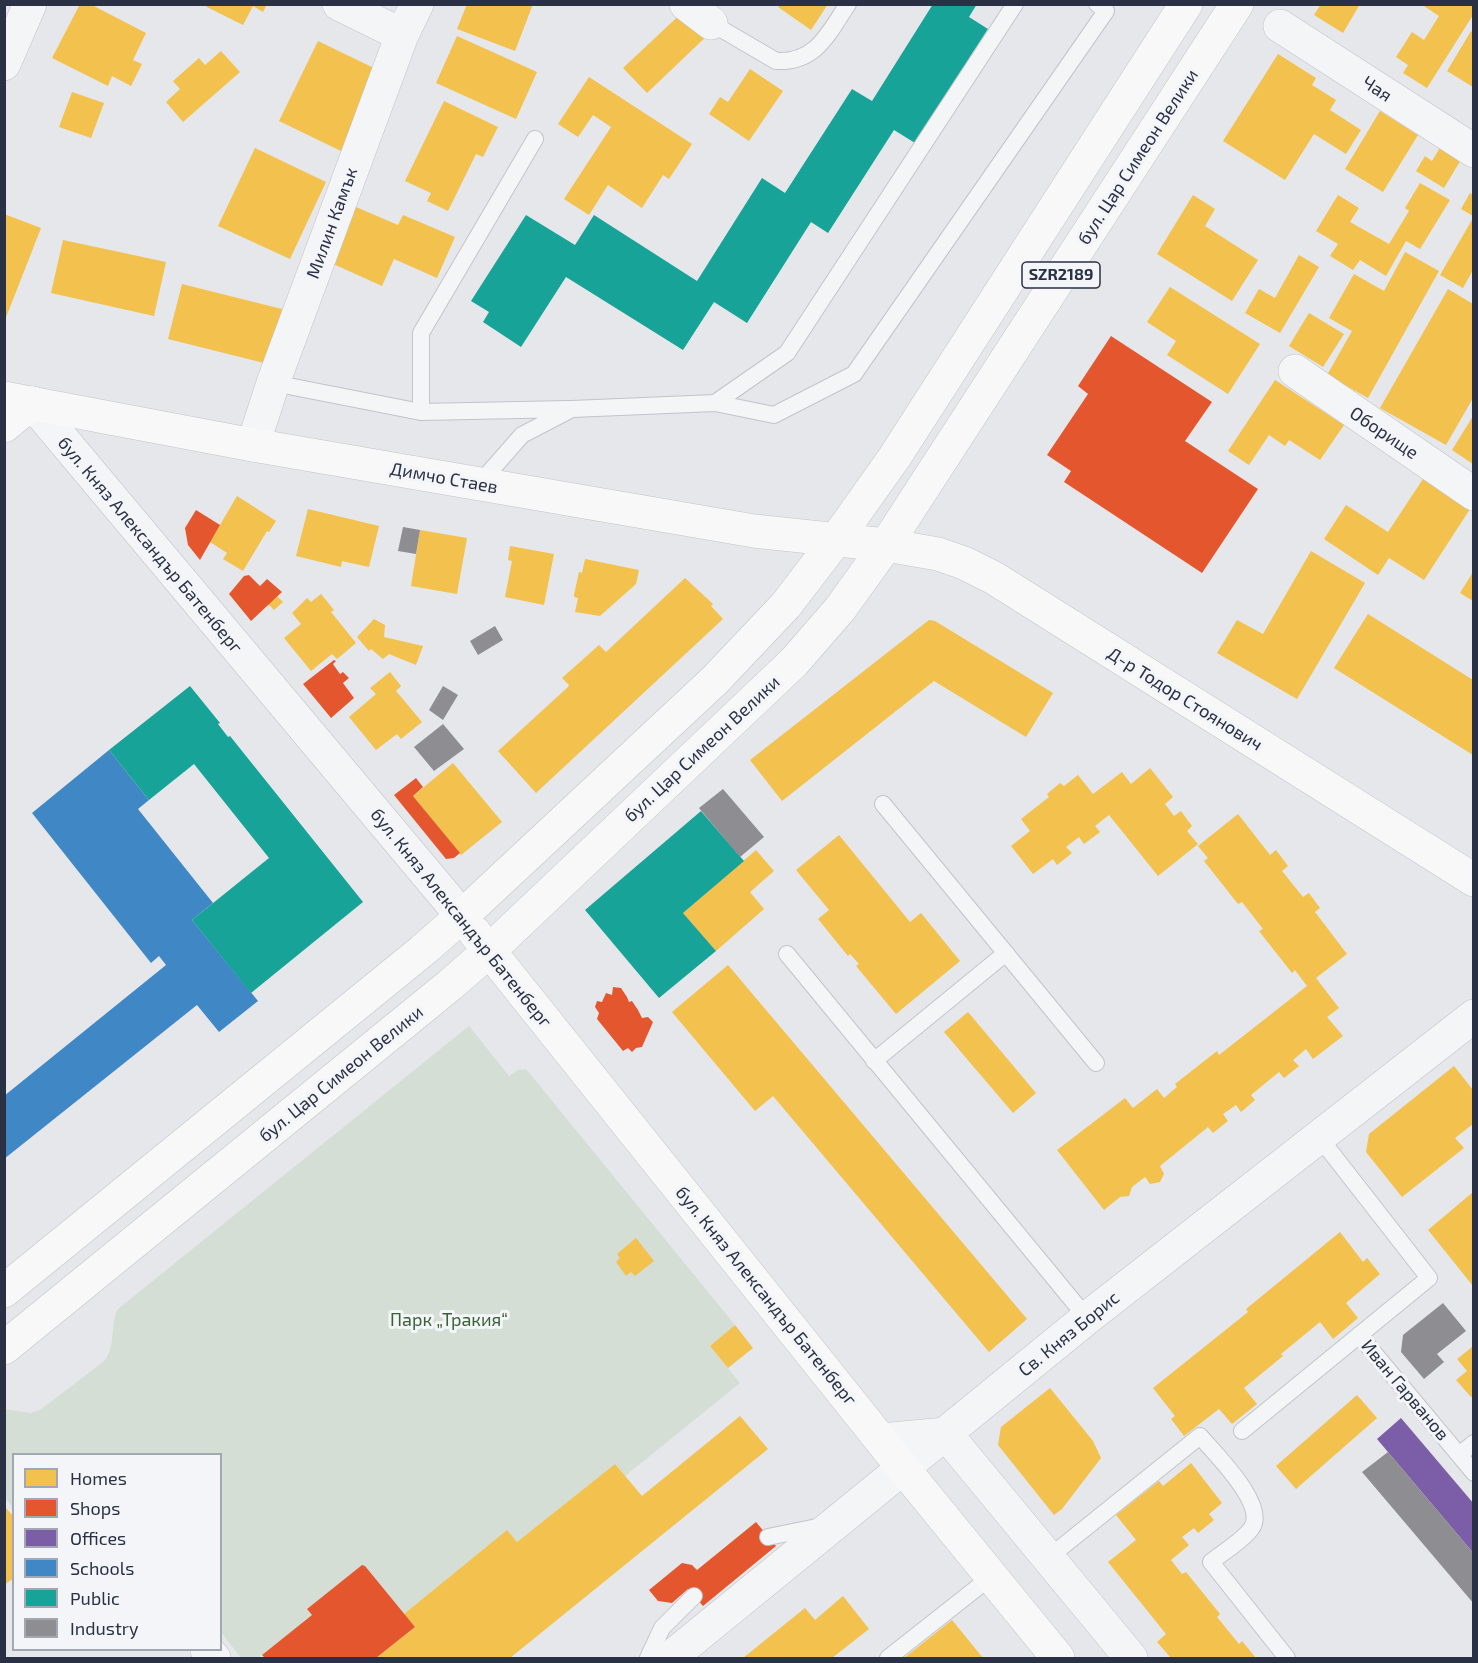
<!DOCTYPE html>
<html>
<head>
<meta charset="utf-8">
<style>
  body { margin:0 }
  #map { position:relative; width:1478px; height:1663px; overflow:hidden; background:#e5e7ea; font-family:"Exo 2",sans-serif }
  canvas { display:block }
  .frame { position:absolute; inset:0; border:6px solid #2a3145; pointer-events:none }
  .legend { position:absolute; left:12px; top:1453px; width:210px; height:198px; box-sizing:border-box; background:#f3f5f9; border:2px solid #a3a7b1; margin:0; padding:8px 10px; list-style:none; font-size:18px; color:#2a3145 }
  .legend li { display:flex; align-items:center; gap:12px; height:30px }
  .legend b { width:30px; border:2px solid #a3a7b1 }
</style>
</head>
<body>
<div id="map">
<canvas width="1478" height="1663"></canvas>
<div class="frame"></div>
<ul class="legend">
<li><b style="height:16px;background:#f2c14e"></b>Homes</li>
<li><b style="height:16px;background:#e4572e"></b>Shops</li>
<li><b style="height:16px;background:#7b5ea7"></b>Offices</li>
<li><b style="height:16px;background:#3f88c5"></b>Schools</li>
<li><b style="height:16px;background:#17a398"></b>Public</li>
<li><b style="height:16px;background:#8d8d92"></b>Industry</li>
</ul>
</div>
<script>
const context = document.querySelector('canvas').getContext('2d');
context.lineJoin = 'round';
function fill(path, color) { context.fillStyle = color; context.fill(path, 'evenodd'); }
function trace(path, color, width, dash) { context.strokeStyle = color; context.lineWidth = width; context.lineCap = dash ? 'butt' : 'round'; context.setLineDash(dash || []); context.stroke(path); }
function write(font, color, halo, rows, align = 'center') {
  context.font = font + ' "Exo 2",sans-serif'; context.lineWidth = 6; context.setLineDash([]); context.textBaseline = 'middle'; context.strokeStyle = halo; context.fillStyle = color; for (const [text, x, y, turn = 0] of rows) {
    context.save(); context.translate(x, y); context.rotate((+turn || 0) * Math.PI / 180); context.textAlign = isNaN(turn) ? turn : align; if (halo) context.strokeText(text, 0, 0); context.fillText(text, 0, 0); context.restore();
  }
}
fill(new Path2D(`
  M469 1026 509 1076 518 1070 526 1069 735 1325 710 1346 740 1383 625 1476 615 1464 517 1542 507 1530 404 1614 362 1565 308 1608 312 1615 258 1658H241L221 1632 220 1454H14L13 1508 5 1498 4 1409 31 1413 40 1410 103 1362C117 1348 109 1326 118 1309Z`), '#d4ded5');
fill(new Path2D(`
  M80 4H90L146 33 133 60 142 64 131 86 112 76 108 86 52 58Z
  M201 4H267L263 12 253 6 243 25Z
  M467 4H533L515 51 457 29Z
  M780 4H828L811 30 778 7Z
  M1321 4H1360L1343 33 1314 15Z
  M1421 4H1473V15L1427 88 1403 73 1408 65 1396 57 1412 32 1424 40 1439 16Z
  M688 7 711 32 647 93 623 68Z
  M1471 31 1473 33V87L1447 71Z
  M457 36 537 72 516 119 436 83Z
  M318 41 382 72 343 152 279 121Z
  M221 51 240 72 183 122 166 102 180 89 173 81 199 58 205 65Z
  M1278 54 1316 78 1312 85 1336 100 1330 110 1361 130 1346 154 1314 134 1285 180 1223 141Z
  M750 69 783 91 749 141 709 114 720 97 728 102Z
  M589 77 692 144 669 179 663 175 642 208 608 185 589 215 564 199 611 127 593 115 578 137 558 124Z
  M72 92 104 103 91 138 59 127Z
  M444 101 498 127 483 157 476 154 448 211 427 201 431 193 405 181Z
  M1380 111 1418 135 1383 192 1345 169Z
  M1441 146 1462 158 1444 188 1416 171 1425 156 1432 161Z
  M255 148 326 182 290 259 218 226Z
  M1420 183 1450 200 1420 249 1406 241 1386 276 1360 260 1353 270 1330 256 1338 244 1316 231 1338 195 1359 208 1350 222 1389 244 1409 211 1405 208Z
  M1470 193 1473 195V216L1461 209Z
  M1193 195 1215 209 1205 226 1258 260 1232 301 1157 254Z
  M356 207 398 225 403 215 455 237 437 278 394 259 382 286 331 263Z
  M4 214 41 228 5 320H4Z
  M1473 218V270L1463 288 1440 275Z
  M63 240 166 262 154 316 51 293Z
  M1405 252 1439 271 1368 398 1327 375 1352 331 1329 318 1354 274 1384 291Z
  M1299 255 1319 267 1280 333 1245 313 1259 289 1275 298Z
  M182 284 282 309 268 364 168 339Z
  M1170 287 1260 344 1228 394 1167 355 1176 341 1147 322Z
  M1448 289 1473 304V398L1446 445 1380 408Z
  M1309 313 1344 334 1323 367 1289 346Z
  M1275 380 1344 425 1320 460 1289 440 1285 446 1269 435 1249 465 1228 451Z
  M1473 416V464L1452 450Z
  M1423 479 1470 509 1424 580 1389 558 1378 575 1324 539 1346 505 1388 532Z
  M237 496 276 521 269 532 267 531 243 571 223 559 227 553 210 542Z
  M308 509 379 526 369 567 342 561 341 567 296 556Z
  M420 530 467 538 457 594 411 586Z
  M510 546 554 554 544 605 505 597 512 561 508 560Z
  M1311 551 1365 583 1297 699 1217 653 1237 620 1263 634Z
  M585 559 639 570 636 584 600 616 575 612 578 598 574 597V595L579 572 582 573Z
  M1473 572V601L1460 593Z
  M685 578 713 604 711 606 723 619 536 793 498 751 568 687 569 685 562 678 599 645 606 652Z
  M321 594 334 610 331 612 356 643 337 659 332 654 311 671 284 638 301 624 292 613 307 598 311 602Z
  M277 596 283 602 274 610 268 604Z
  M1368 614 1473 680V755L1334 668Z
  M374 619 385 625 384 637 423 646 416 665 389 654 383 659 371 649 369 651 357 637Z
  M929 620 935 621 1053 693 1026 737 934 681 782 801 750 760Z
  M390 672 401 686 396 691 422 722 401 739 397 734 376 750 349 717 376 694 370 688Z
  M453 763 502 822 461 855 413 796Z
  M1150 768 1173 797 1165 804 1174 816 1181 811 1192 826 1187 831 1198 844 1158 876 1109 815 1095 826 1100 832 1084 844 1079 837 1066 847 1072 853 1057 865 1053 859 1033 874 1011 846 1030 831 1021 819 1049 797 1047 794 1060 783 1064 786 1078 775 1093 794 1122 772 1131 784Z
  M1238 814 1270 855 1276 850 1288 866 1282 871 1303 897 1309 893 1320 908 1315 912 1347 954 1316 978 1339 1008 1327 1017 1343 1036 1313 1059 1306 1049 1293 1060 1299 1066 1284 1078 1279 1072 1251 1095 1255 1100 1241 1112 1236 1105 1223 1114 1228 1121 1213 1133 1208 1127 1160 1166 1164 1174 1160 1182 1150 1184 1145 1177 1132 1187 1129 1196 1120 1197 1104 1210 1057 1150 1125 1098 1133 1108 1157 1089 1164 1098 1177 1087 1175 1084 1217 1051 1219 1055 1307 986 1295 970 1292 973 1259 931 1263 929 1242 902 1238 904 1204 861 1208 858 1198 846Z
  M839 835 910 922 921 913 960 961 896 1014 856 966 859 964 850 954 848 956 818 919 829 910 796 870Z
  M756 850 774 871 750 892 764 909 716 951 683 913Z
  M728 965 1027 1319 989 1352 773 1096 755 1111 672 1012Z
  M968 1012 1036 1093 1013 1113 944 1032Z
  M1454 1066 1473 1090V1124L1455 1138 1464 1148 1402 1197 1366 1152 1369 1134Z
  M1473 1192V1286L1428 1230Z
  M1340 1232 1363 1262 1367 1258 1380 1274 1346 1303 1358 1318 1333 1339 1320 1322 1281 1354 1283 1356 1244 1388 1257 1404 1232 1424 1219 1409 1184 1436 1171 1419 1175 1416 1153 1388 1248 1312 1246 1309Z
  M636 1238 654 1261 635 1276 631 1272 626 1276 616 1262 620 1258 617 1254Z
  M735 1325 753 1348 728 1368 710 1346Z
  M1472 1347 1473 1395 1471 1397 1456 1380 1467 1371 1457 1359Z
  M1050 1388 1093 1441 1101 1458 1062 1509 1054 1515 998 1445 1001 1427Z
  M1357 1395 1377 1418 1296 1489 1276 1466Z
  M740 1416 768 1449 510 1658H376L415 1627 404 1614 507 1530 517 1542 615 1464 642 1496Z
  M1191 1463 1222 1503 1209 1514 1214 1520 1198 1533 1194 1528 1182 1537 1189 1545 1171 1560 1182 1574 1186 1572 1220 1614 1217 1617 1239 1644 1242 1641 1256 1658H1171L1157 1642 1166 1634 1108 1562 1136 1540 1116 1515 1159 1481 1163 1486Z
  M4 1506 14 1517V1578L4 1585Z
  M843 1596 869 1629 832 1658H743L805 1608 815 1620Z
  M952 1620 983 1658H904Z`), '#f2c14e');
fill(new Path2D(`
  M1111 336 1212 402 1185 441 1258 489 1202 573 1064 482 1071 471 1047 455 1088 394 1078 386Z
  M196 510 220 525 200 560 188 545 185 528Z
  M249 575 260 586 267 579 282 592 251 621 229 594 244 576Z
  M334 660 336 661 333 664 340 674 343 672 349 678 343 683 354 698 331 718 303 684Z
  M416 778 423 787 413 796 460 853 454 858 446 859 394 795Z
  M613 987 621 988 627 997 629 1002 632 1001 638 1010 642 1018 648 1017 653 1022 642 1047 636 1048 632 1052 628 1048 623 1051 597 1019 599 1013 595 1007 597 1001 602 1002 606 993 612 995Z
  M756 1522 776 1546 703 1606 688 1589 672 1603 658 1601 649 1590 682 1563 692 1565 697 1570Z
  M362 1565 365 1566 415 1627 376 1658H265L262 1655 312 1615 307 1609Z`), '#e4572e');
fill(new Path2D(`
  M1401 1418 1474 1504V1554L1377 1439Z`), '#7b5ea7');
fill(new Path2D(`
  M109 750 149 800 138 809 213 903 192 920 258 1001 219 1032 197 1005 4 1159V1096L166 965 159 956 151 963 32 813Z`), '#3f88c5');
fill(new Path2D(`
  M933 4H977L969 17 988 29 915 143 894 130 828 233 811 222 747 323 714 302 683 350 566 277 521 347 483 322 489 312 471 301 526 215 575 245 594 215 697 281 762 178 785 193 852 89 872 101Z
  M190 686 220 723 218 724 228 737 230 736 363 902 251 993 192 920 269 858 194 764 149 800 109 750Z
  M701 811 744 861 683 913 716 951 659 998 585 910Z`), '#17a398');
fill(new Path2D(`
  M403 527 420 530 416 554 398 551Z
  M495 626 503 640 478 655 470 641Z
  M443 686 458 695 443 720 429 710Z
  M443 724 464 749 434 771 414 747Z
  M723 789 764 837 740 857 699 808Z
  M1443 1303 1466 1331 1437 1354 1444 1362 1424 1379 1401 1352 1403 1335Z
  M1388 1452 1474 1554V1604L1362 1472Z`), '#8d8d92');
const lane = new Path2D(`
  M711 23 776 61C816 63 828 34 848 4
  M273 383 421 412 569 409
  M715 403 787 353 1015 4
  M421 412V333L535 139
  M479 484 522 435 572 409 715 403 774 415 854 374 1106 11 1097 4
  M883 804 1096 1063
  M787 954 1087 1318
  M874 1061 1006 953
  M1359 1335 1474 1473
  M1242 1431 1429 1278 1319 1137
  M1459 1455 1474 1443
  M768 1537 822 1526
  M1048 1558 1200 1436C1215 1454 1269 1506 1251 1529 1241 1542 1223 1552 1211 1562L1287 1658
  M648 1658 662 1628 694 1596
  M888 1658 992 1576`);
const street = new Path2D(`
  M339 4 402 35
  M686 4 711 23
  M1280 26 1474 151
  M4 64 30 4
  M1295 371 1474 494
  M32 403 462 916
  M253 445 273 383 402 35 417 4
  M881 1440 946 1434 1131 1658
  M207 1650 214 1658
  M670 1658 1087 1318 1474 1016`);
const secondary = new Path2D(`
  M4 426 32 403
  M475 933 903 1468 1058 1658
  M4 1291 422 951 462 916 715 680 786 605 835 541
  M4 1348 450 985 489 951 794 662 840 609 886 545 938 554 964 563 994 578 1474 880`);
const primary = new Path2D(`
  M4 398 253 445 754 531 886 545 1237 4
  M835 541 894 458 1186 4`);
trace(lane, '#c2c4c8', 18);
trace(street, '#c2c4c8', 34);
trace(secondary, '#c2c4c8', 34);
trace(primary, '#c1c3c8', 34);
trace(lane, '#f4f5f7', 16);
trace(street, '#f4f5f7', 33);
trace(secondary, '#f8f8f8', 33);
trace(primary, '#f8f8f8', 33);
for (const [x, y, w] of [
  [1061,275,78]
]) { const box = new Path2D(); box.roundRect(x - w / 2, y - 13, w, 26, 4.5); context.fillStyle = '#f3f5f9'; context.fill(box); trace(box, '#2a3145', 1.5); }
write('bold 16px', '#2a3145', null, [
  ["SZR2189",1061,275]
]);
write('18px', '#2a3145', '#f3f5f9', [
  ["Чая",1377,89,33],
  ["бул. Цар Симеон Велики",1138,157,-57],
  ["Милин Камък",332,223,-70],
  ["Оборище",1384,433,34],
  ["Димчо Стаев",444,478,10],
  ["бул. Княз Александър Батенберг",150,545,50],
  ["Д-р Тодор Стоянович",1185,699,32],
  ["бул. Цар Симеон Велики",702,749,-43],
  ["бул. Княз Александър Батенберг",461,918,51],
  ["бул. Цар Симеон Велики",341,1074,-39],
  ["бул. Княз Александър Батенберг",766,1296,51],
  ["Св. Княз Борис",1069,1334,-39],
  ["Иван Гарванов",1405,1390,50]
]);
write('18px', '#3a6236', '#f3f5f9', [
  ["Парк „Тракия“",449,1320]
]);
</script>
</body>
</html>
